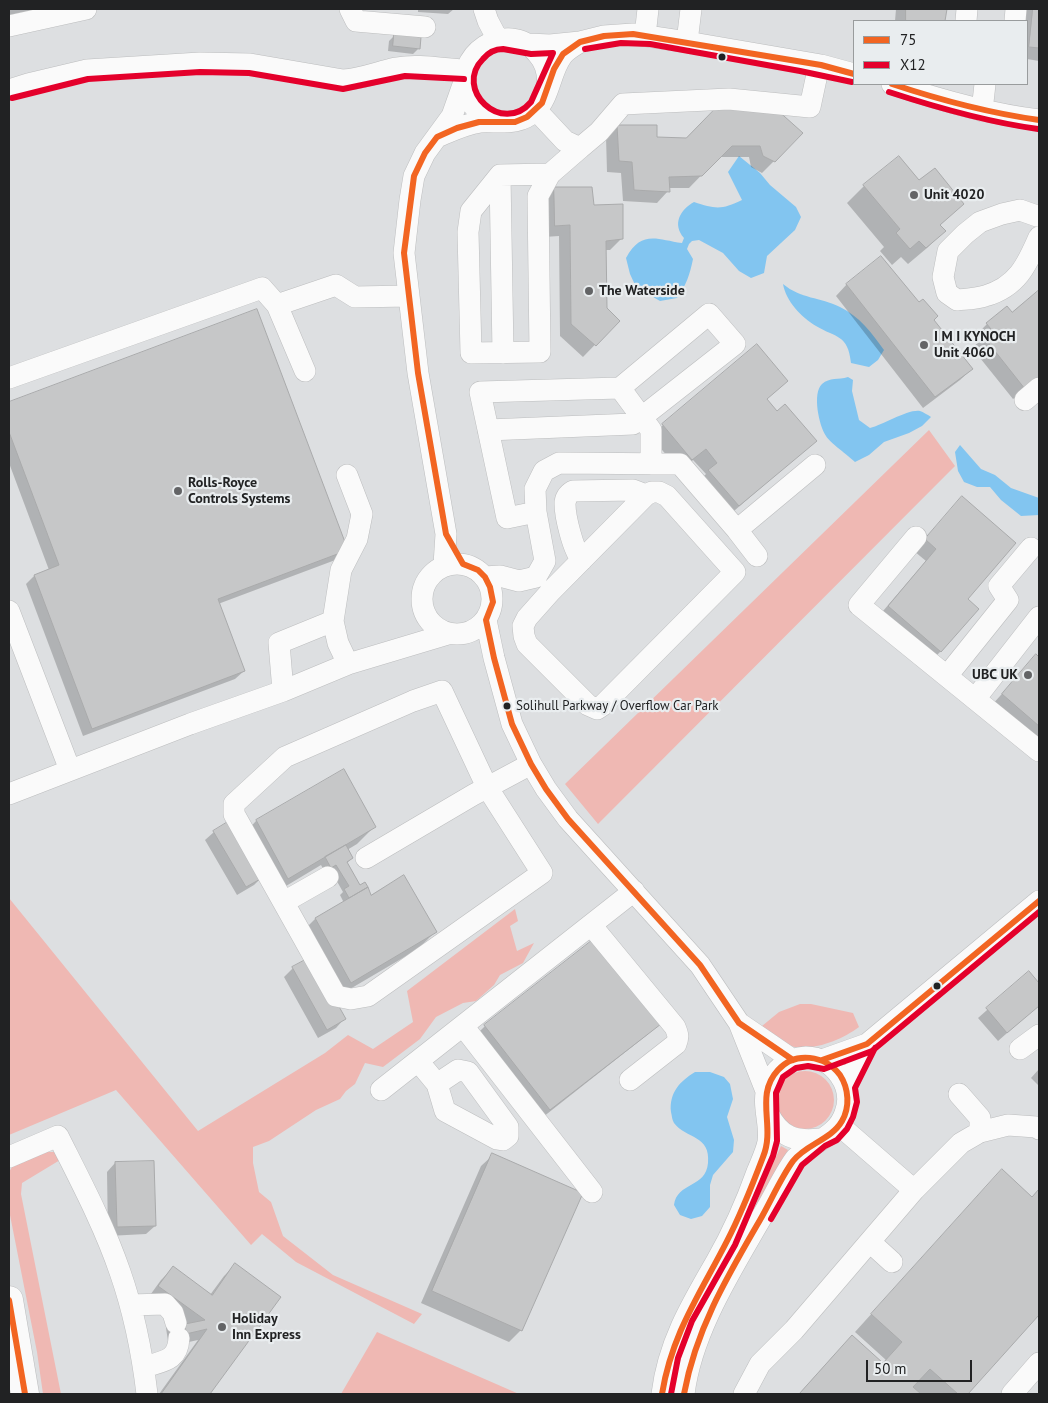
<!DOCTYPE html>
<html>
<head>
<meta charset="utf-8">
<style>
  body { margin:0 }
  #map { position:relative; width:1048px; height:1403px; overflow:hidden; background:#dddfe1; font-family:"PT Sans",sans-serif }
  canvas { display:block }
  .frame { position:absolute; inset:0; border:10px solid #212223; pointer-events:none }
  .legend { position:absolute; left:853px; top:20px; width:175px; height:65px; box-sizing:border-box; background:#e9edef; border:1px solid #999c9d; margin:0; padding:6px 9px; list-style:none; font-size:15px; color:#212223 }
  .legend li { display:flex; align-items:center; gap:10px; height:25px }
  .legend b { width:25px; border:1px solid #999c9d }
  .scale { position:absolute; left:866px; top:1360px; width:106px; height:22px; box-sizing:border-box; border:2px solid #212223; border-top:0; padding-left:6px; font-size:15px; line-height:18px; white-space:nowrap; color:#212223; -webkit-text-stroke:4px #e9edef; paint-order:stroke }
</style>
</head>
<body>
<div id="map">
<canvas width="1048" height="1403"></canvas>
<div class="frame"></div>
<ul class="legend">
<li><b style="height:6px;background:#f26522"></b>75</li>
<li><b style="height:6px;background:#e4002b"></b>X12</li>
</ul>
<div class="scale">50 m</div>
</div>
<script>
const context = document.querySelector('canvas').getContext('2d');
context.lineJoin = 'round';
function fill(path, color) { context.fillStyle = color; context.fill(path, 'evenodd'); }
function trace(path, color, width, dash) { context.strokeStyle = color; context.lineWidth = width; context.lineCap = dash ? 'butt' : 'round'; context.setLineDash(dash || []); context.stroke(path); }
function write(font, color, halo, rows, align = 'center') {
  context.font = font + ' "PT Sans",sans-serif'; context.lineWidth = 4.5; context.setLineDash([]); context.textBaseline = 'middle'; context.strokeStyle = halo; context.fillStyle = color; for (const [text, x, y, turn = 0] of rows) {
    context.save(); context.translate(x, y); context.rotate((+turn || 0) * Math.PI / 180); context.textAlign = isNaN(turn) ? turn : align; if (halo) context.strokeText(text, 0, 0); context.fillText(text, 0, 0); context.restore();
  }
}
fill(new Path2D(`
  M929 430 955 466 598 824 565 784Z
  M9 898 198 1131 325 1053 348 1035 373 1049 413 1022 407 991 515 909 518 921 510 926 517 951 534 943 523 963 500 975 494 985 476 1001 463 1003 436 1017 420 1039 383 1067 365 1063 355 1084 346 1091 340 1099 316 1110 269 1141 253 1147V1163L259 1192 271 1202 283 1236 333 1275 422 1314 414 1324 296 1262 262 1234 251 1245 116 1090 9 1135Z
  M800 1004H811L853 1013 859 1027C840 1041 808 1054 784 1044 776 1040 768 1032 762 1026L779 1012Z
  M776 1100a29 29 0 1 1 58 0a29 29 0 1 1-58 0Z
  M781 1146 788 1150 760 1204 756 1201Z
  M46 1152H57L60 1160 22 1183 21 1194 61 1394H43L37 1352 9 1210V1172L12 1167Z
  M377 1332 519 1394H341Z`), '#efb8b3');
fill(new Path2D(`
  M739 156 760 173 770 185 796 207 801 217 795 230 767 256 764 273 751 278 739 271 723 253 699 240 692 241 689 244 687 249 693 259C690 274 686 286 677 298L660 301 636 287 630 274 626 258C641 230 656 239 682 243L684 238C672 224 680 210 694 202 715 209 722 210 742 200L728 172Z
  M783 284C801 299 820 297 840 307 859 316 872 333 884 350L878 360 869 367 851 363C848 334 836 338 816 326 801 317 786 301 783 284Z
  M848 377 853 380 852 391 859 420 870 428C883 425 908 409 920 411 923 412 928 415 931 417L922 426 909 433 884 442 869 455 855 462C849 456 829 442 826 436 819 426 812 393 822 384 830 377 838 380 848 377Z
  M960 445 981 469 995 475 1011 488 1039 498V515L1021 516 1001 500 990 487H977L964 482 958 471 955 452Z
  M695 1072H710L724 1077 730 1084 733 1099 727 1117 734 1140 733 1152 713 1175 710 1185V1207L702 1216 691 1219 680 1215 674 1205C677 1182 706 1188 708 1163 711 1135 686 1139 674 1123 672 1120 672 1116 671 1112 669 1093 680 1081 695 1072Z`), '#82c5f0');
fill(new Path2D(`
  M9 9H39L9 15Z
  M418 9H454L448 14 418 12Z
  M896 9H945L944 21H895Z
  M1023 9H1039V61L1027 59V21H1022Z
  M395 35 418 49 413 54 388 51 389 41Z
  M618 126 656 138 687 139 802 133 762 173 751 167 749 157H719L689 188H668V191L657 203 623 201 621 173 607 172 606 137Z
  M864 186 962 204 939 226 944 231 927 248 908 264 901 257 892 265 880 251 884 247 847 203Z
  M555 188 593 206 622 238 610 250H605L606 309 618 321 583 357 560 336 559 236 544 237 543 200Z
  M847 284 918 303 972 369 960 380 923 408 836 296Z
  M1039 292V378L1013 399 972 348 980 341 976 335 987 324 1012 314Z
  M256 310 347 550 338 559 218 604 244 671 235 679 83 736 26 584 34 576 49 570 9 463V404Z
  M757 346 786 381 766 400 776 413 815 441 727 517 698 482 706 474 693 460 680 471 651 437 663 425Z
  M962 498 941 651 929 663 877 618 926 561 914 551Z
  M1036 656 1039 659V748L991 706Z
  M343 771 375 826 357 844 347 850 352 858 347 863 360 886 364 884 370 897 435 932 418 949 333 999 344 1019 336 1028 318 1038 284 977 293 968 311 958 298 936 315 919 344 903 340 895 343 892 330 869 325 872 321 865 271 895 261 878 254 885 237 895 205 840 214 832 240 838 256 821Z
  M594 940 659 1024 647 1035 538 1121 473 1038 485 1026Z
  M1029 973 1039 985V1005L998 1041 978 1018Z
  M1039 1069V1086L1031 1078Z
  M493 1155 521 1330 509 1342 421 1303 481 1166Z
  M115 1163 155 1226 146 1234 108 1236 107 1172Z
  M985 1188 1032 1197 1039 1189V1313L966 1394H799L835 1354 882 1364 886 1360 855 1332Z
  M235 1265 279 1297 209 1394H159L198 1340 175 1345 168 1341 166 1328 168 1325 182 1323 148 1298 161 1280 173 1268 210 1295 224 1276Z`), '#0003');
const building = new Path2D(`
  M906 9H947L945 21H906Z
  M1033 9H1039V48L1029 47Z
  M394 34 421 37 420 49 393 46Z
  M717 107 775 108 803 133 775 162 763 156 760 146H732L702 176 669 177 670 192 634 190 632 162 619 161 617 125H657V137L686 138Z
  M899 156 919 180 935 168 964 204 940 225 946 231 926 248 919 241 910 249 896 233 900 229 863 185Z
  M554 187H592L594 205 623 204V239L606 241 607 308 620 321 596 346 571 324 570 225 555 226Z
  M881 256 919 302 923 299 938 316 934 320 973 369 935 397 846 284Z
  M1039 290V377L1025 389 983 336 991 329 986 323 1007 306 1012 312Z
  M257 309 348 550 218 599 245 671 92 729 34 575 59 565 9 432V402Z
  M757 344 788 381 767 399 777 411 785 404 817 441 739 506 708 470 717 463 706 449 692 460 662 424Z
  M962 496 1016 543 968 599 979 609 941 652 888 606 936 549 925 539Z
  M1036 654 1039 657V726L1002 694Z
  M344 769 376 827 288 879 256 820Z
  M231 820 264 877 246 887 213 831Z
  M346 845 353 858 347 862 360 885 365 882 368 887 349 898 344 889 349 886 336 865 331 868 325 857Z
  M404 875 437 932 351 983 315 918 368 887 371 895Z
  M594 939 661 1024 550 1110 484 1025Z
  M311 957 346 1019 327 1030 292 967Z
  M1029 971 1039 983V1006L1007 1033 986 1008Z
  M492 1153 583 1193 522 1331 432 1291Z
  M154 1161 156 1226 117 1227 115 1162Z
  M1002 1169 1032 1197 1039 1189V1315L968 1394H958L930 1369 913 1387 921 1394H799L852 1335 883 1363 902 1342 871 1314Z
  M235 1263 281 1297 210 1394H161L207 1329 186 1334 185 1324 205 1320 158 1286 173 1266 212 1295Z`);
fill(building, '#c6c7c8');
trace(building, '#a9aaab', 1);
const minor = new Path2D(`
  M350 9 356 21 425 27
  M484 9 488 21 498 40
  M966 21 967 9
  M1015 21 1016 9
  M9 26 86 9
  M645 36 648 9
  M687 42 691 9
  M528 44 550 45 580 42 604 36 633 34 687 42 821 65 854 74
  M892 84C940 100 988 114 1039 120
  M9 90 28 84 87 70 200 63 250 64 343 80C361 79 378 72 396 68 418 64 443 69 465 70
  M536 110 565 141 580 148 599 132 623 104 729 99 810 107 819 65
  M982 111 985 84
  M501 122C486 119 475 111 469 98 449 56 508 17 537 53 546 63 549 76 547 89
  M437 137C451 131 465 124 480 122 500 121 519 126 535 111 550 97 550 72 562 56 566 50 574 46 580 42
  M550 174 500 175 471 211 468 232 471 353 540 352 538 196 550 174 580 148
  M500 175 503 353
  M1037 216 1020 210 1002 214 980 222 965 234 948 251 943 277 947 293 957 300C966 299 976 299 985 296 1017 287 1027 265 1039 237
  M277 305 305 371
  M9 378 262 288 277 305 336 285 355 297 408 296
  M620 388 651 430V464
  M1025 400 1039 388
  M488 430 633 424 735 344 709 314 620 388 480 392 507 518 536 512
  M347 475 362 514 357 539 341 570 333 621 338 643 348 664
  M652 492H659L667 496 735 572 603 705 597 709 588 705 527 644 524 636 523 626 527 618 551 591 646 495Z
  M737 530 815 465
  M916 537 859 605 1039 751
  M582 560C573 551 565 516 565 504 565 498 568 494 573 491L633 490 646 495
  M422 599a35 35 0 1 1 70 0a35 35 0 1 1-70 0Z
  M444 565 446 534 418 373 404 253 410 200 414 176 425 153 452 116 464 82
  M485 577 500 576 519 581 536 577 545 561 536 512 535 489 544 471 559 463 680 464 737 530 757 556
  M9 611 70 770
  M486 620 494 658 512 724 531 764 546 789 568 819 700 965 739 1023 766 1091
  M947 676 1008 600 999 586 1031 548
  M283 691 279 643 333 621
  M442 691 487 787 542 873 368 996 351 999 336 996 234 814V804L285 757 413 701Z
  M975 699 1039 617
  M9 794 190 724 283 691 348 664 448 634
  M366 858 473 795 531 764
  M284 902 328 877
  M591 925 675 1027C678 1034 679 1037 676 1044L630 1080
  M739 1023 793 1060
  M463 1026 592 1192
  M1020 1049 1039 1035
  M822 1060 867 1044 1039 901
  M418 1061 437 1084 458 1070 468 1072 508 1127V1136L503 1140 497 1139 445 1111 437 1084
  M846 1087 867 1044
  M381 1090 634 891
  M959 1094 980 1118V1132
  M768 1113C780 1137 795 1142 820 1139
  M839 1125 914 1190
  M9 1157 58 1136C80 1180 104 1225 120 1272 134 1312 142 1352 147 1394
  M870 1242 892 1262
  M130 1305 165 1304 173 1313 176 1323
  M144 1367C163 1361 178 1361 179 1338
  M662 1394C668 1344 691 1305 716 1262 732 1234 746 1203 757 1172 761 1162 766 1152 768 1142 771 1124 761 1103 768 1086 774 1070 787 1058 806 1057 834 1057 855 1087 845 1113 838 1136 812 1142 796 1158 788 1167 775 1194 768 1206 736 1263 692 1328 684 1394
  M744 1394 760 1364 794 1330 914 1190 961 1143 980 1132 1008 1125 1036 1127 1039 1129
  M1012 1394 1039 1363`);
const major = new Path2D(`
  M9 1300 25 1394`);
trace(minor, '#bcbdbe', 22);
trace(major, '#bcbdbe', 29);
trace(minor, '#fafafa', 21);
trace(major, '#fafafa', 28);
trace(new Path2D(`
  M892 84C940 100 989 113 1039 120
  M793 1060 739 1023 700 965 568 819 546 789 531 764 512 724 494 658 486 620 493 602 490 587 485 577 478 570 463 564 446 534 418 373 404 253 414 176 425 153 437 137 457 128 479 122H515L527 117 542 103 554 69 563 54 580 42 604 36 633 34 821 65 854 74
  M822 1060 867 1044 1039 901
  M9 1300 25 1394
  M662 1394C672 1333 700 1294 727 1241 741 1214 752 1186 763 1157 776 1126 754 1096 778 1070 795 1051 825 1055 840 1075 849 1089 850 1107 842 1121 831 1140 806 1144 793 1161 780 1179 771 1201 760 1220 727 1277 696 1329 684 1394`), '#f26522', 6);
trace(new Path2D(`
  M503 49 531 54 553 53 531 102C502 136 453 89 483 59 488 53 495 49 503 49Z
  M585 49 621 43 650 44 800 71 852 82
  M889 92C938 108 987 122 1038 129
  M12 98 88 79 200 72 249 73 343 89 405 76 464 79
  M771 1219 802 1165 825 1146 837 1140 847 1129 853 1117 857 1102 855 1088 875 1048
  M671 1394 678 1358 692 1321 735 1245 773 1156 777 1141 776 1093 783 1077 796 1068 808 1066 824 1069 872 1051 1039 912`), '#e4002b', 6);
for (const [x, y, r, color] of [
  [722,57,4.5,"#212223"],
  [914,195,5,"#636466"],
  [589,291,5,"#636466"],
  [924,345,5,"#636466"],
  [178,491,5,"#636466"],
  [1028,675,5,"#636466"],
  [507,706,4.5,"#212223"],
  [937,986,4.5,"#212223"],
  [222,1327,5,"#636466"]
]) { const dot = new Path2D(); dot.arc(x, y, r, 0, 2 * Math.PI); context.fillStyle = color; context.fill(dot); trace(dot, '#e9edef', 2); }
write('13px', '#212223', '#e9edef', [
  ["Solihull Parkway / Overflow Car Park",516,706]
], 'left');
write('bold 14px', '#212223', '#e9edef', [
  ["Unit 4020",924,195],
  ["The Waterside",599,291],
  ["I M I KYNOCH",934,337],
  ["Unit 4060",934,353],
  ["Rolls-Royce",188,483],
  ["Controls Systems",188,499],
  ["UBC UK",1018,675,"right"],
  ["Holiday",232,1319],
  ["Inn Express",232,1335]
], 'left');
</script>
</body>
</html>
